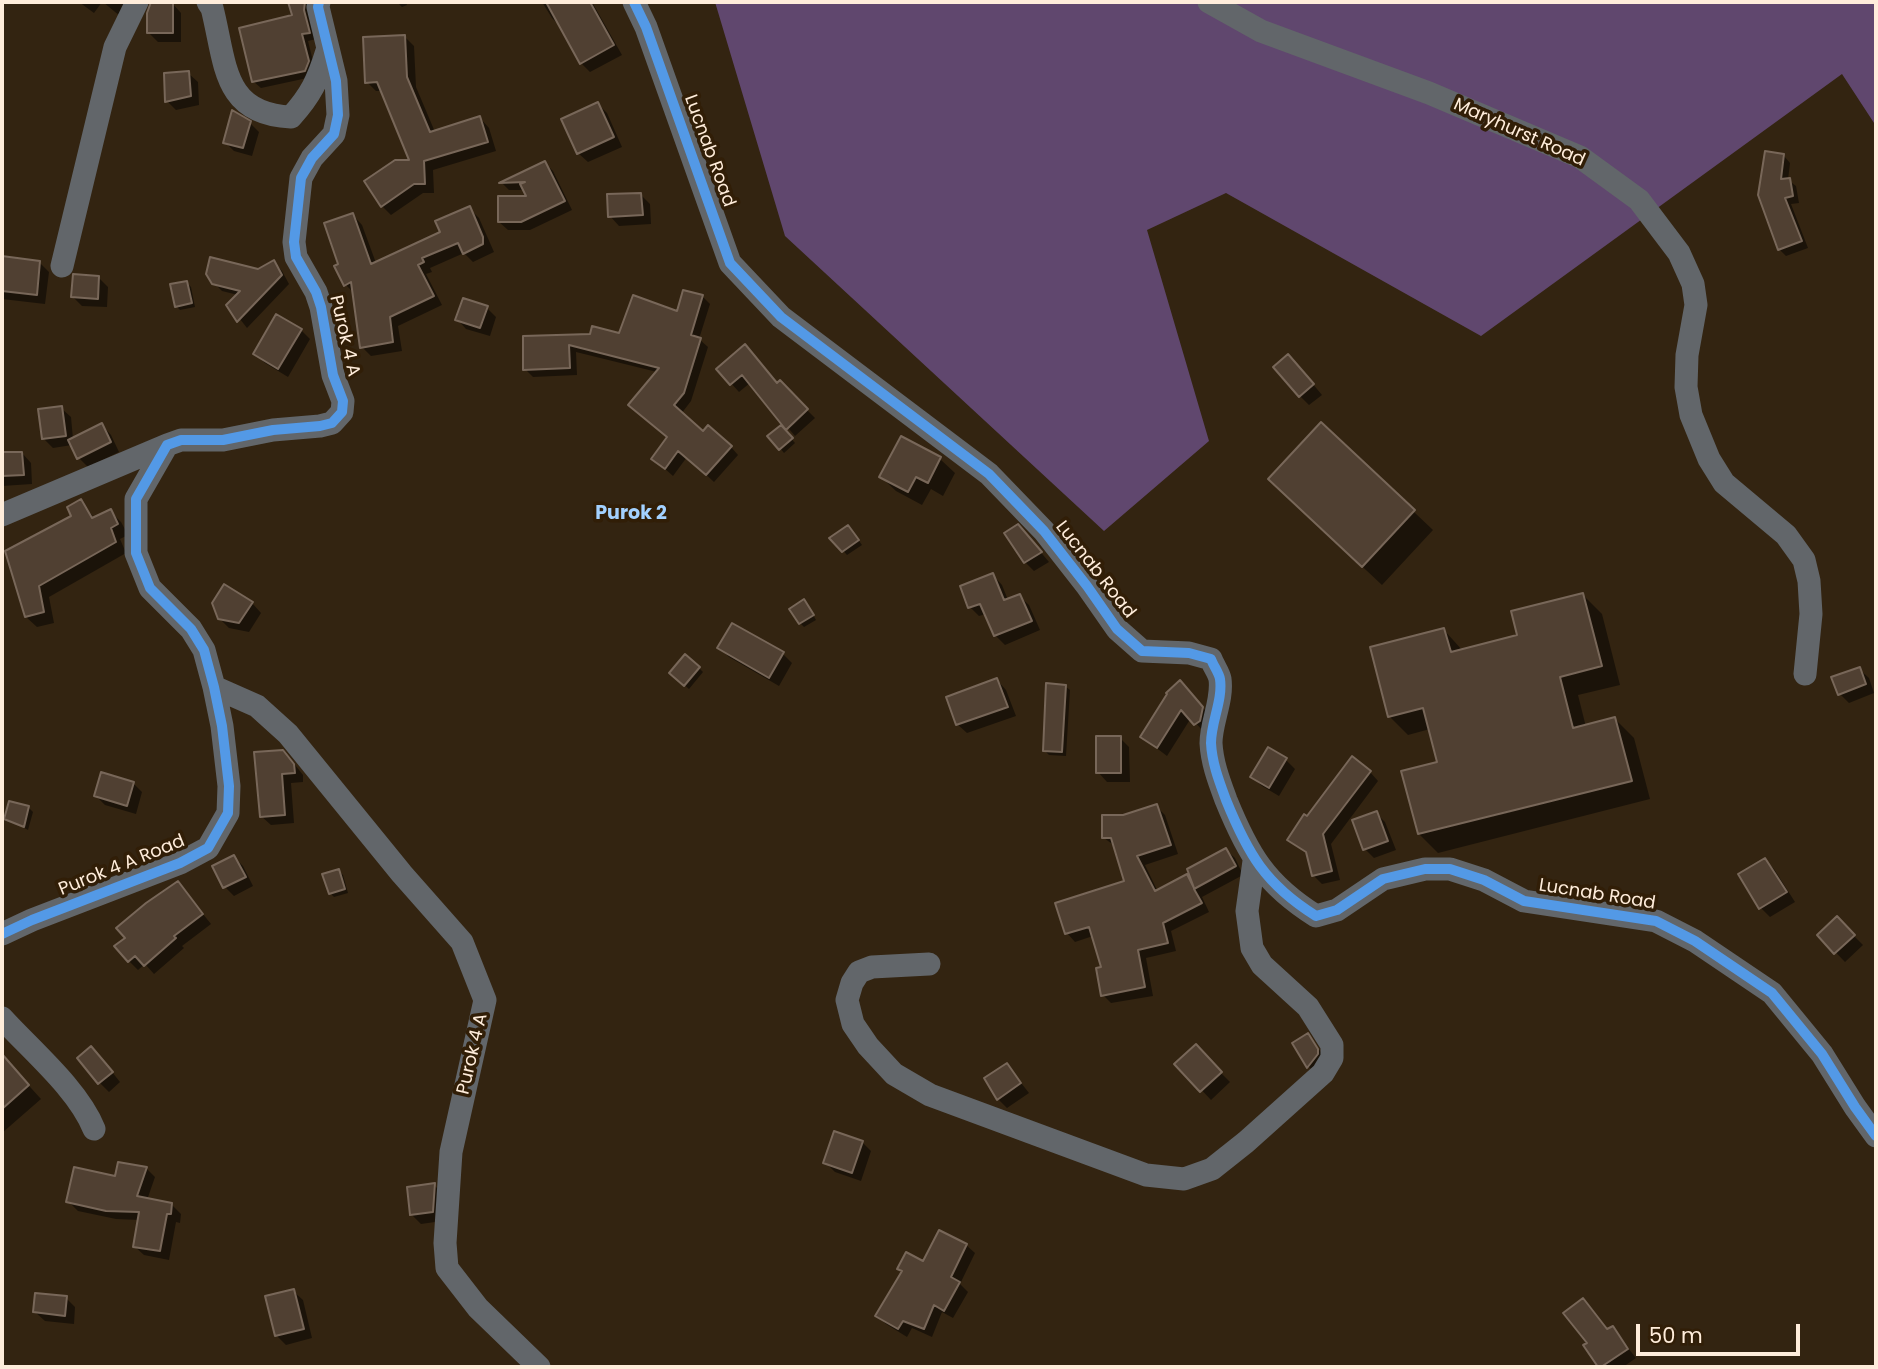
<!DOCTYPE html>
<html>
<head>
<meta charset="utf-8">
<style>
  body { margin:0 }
  #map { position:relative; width:1878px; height:1369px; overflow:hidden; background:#332411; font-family:Poppins,sans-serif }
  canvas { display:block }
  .frame { position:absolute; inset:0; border:4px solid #ffeddb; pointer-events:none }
  .scale { position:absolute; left:1636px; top:1324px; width:164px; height:32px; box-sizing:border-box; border:4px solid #ffeddb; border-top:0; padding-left:9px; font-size:21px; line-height:24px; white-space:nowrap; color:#ffeddb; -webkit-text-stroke:5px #311e07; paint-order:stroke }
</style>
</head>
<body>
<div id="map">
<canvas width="1878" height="1369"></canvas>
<div class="frame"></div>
<div class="scale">50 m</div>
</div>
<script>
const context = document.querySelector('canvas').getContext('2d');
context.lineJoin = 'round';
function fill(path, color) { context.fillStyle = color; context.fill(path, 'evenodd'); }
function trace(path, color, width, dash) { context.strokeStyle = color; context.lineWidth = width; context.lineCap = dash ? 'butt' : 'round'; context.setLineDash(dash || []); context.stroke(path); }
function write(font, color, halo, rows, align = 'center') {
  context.font = font + ' Poppins,sans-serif'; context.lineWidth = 7; context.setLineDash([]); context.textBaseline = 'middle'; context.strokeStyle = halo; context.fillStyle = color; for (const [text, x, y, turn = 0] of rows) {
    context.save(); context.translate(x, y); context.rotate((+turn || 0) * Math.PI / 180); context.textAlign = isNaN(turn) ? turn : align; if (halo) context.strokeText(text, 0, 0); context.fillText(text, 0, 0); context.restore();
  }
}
fill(new Path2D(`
  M715 2H1876V126L1842 74 1481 336 1226 193 1147 230 1209 441 1104 531 785 236Z`), '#60476e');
fill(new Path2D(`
  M79 2H102L94 13Z
  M103 2H135L126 21Z
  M290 2H312L316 39 308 41 315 69 312 77 261 88 254 82 295 16Z
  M397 2H406L407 5 402 7Z
  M542 2H592L622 55 590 72 581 63 562 28 552 18Z
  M172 3 181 13V42H158L149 33Z
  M405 37 414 46 416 87 435 132 480 118 489 128 496 151 433 170 434 193H423L391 215 382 206 411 162 383 91H376L367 82Z
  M188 73 198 82 199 105 176 110 167 101Z
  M598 104 607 113 622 147 588 162 578 153Z
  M250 123 259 132 252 156 234 151 225 142Z
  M1784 156 1790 163 1788 180 1796 186 1799 203 1791 204 1808 248 1786 256 1779 249 1760 195Z
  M545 163 553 171 572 210 530 230H508L499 222 528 198 525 190H509L502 183Z
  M640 194 650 204 651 224 619 226 610 216Z
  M469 208 479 218 494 252 473 262 464 253 430 268 432 272 426 274 442 305 398 326 402 351 371 356 362 347 355 294 346 285 340 265 353 215 362 225 376 263 442 233Z
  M2 258 39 262 49 272 45 304 2 299Z
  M274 262 282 271 289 284 247 328 229 305 238 295 222 291 214 283 258 271Z
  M98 277 108 287 107 307 82 306 73 297Z
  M187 283 191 287 195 307 180 310 176 306Z
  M702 296 710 304 699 339 708 347 691 401 681 414 703 434 731 447 738 455 714 482 687 457 673 476 654 459 669 438 657 372 576 352 577 375 533 377 525 369V338L620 335 678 314Z
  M487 308 496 317 490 336 466 329 457 319Z
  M301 330 310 339 288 377 265 363 255 354Z
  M745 347 778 385 780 383 815 418 795 436 750 383 739 392 718 369Z
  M1297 365 1322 395 1309 405 1300 396Z
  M61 408 71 417 73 439 102 425 111 435 119 452 88 467 79 458 72 445 53 448 43 438Z
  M1321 424 1433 530 1382 585 1289 498Z
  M781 427 795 443 784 453 770 436Z
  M902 439 940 459 955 473 943 496 931 489 922 505 896 491 881 477Z
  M22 453 31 463 32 484 2 486 4 502H2V454Z
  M81 501 95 519 110 511 121 522 128 535 120 539 126 553 49 597 54 623 37 627 26 617 7 552 74 516Z
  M852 531 862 545 847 555 832 538Z
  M1027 536 1049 562 1034 571 1025 562Z
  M993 575 1002 585 1008 600 1019 596 1029 605 1040 630 1005 645 995 635 986 614 979 616 970 607Z
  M1583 595 1602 614 1620 685 1578 695 1586 727 1615 719 1634 738 1650 799 1438 853 1419 834 1439 763 1430 729 1408 735 1389 716 1444 630 1463 651 1519 637Z
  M252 603 261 613 249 632 229 628 219 618Z
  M808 606 816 620 804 627 800 623Z
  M720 648 783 654 792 663 779 686 729 657Z
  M699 668 703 672 689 689 675 677Z
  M1859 669 1869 678 1874 693 1849 703 1840 694Z
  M997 680 1006 690 1016 716 967 733 957 724Z
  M1065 686 1070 690 1066 756 1049 755 1045 751Z
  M1189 692 1212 718 1205 733 1191 718 1167 756 1142 737Z
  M1120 738 1129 747 1130 782H1107L1098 772Z
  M256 753 292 761 303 775V782L291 783 294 823 271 825 261 816Z
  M1286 760 1295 769 1279 796 1262 786 1252 777Z
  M1370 772 1378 781 1331 844 1340 880 1322 884 1313 875 1309 855 1289 840 1307 819Z
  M133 783 142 792 136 814 105 805 96 796Z
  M1156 806 1165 815 1178 854 1145 865 1158 892 1186 877 1195 885 1226 850 1235 858 1243 875 1202 897 1209 912 1171 931 1176 951 1146 958 1153 996 1111 1003 1103 995 1104 968 1093 936 1075 942 1067 933 1126 882 1115 846 1104 838 1123 817Z
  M29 808 33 812 28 830 6 818Z
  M1376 813 1385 822 1396 850 1374 858 1365 849Z
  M234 857 243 866 253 886 234 896 225 887Z
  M1765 860 1774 869 1795 902 1770 917 1761 908 1740 875Z
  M339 871 343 875 348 893 334 897 330 893Z
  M178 883 211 924 182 946 184 948 154 974 145 964 138 970 129 961Z
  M1837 919 1863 945 1845 962 1819 935Z
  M1308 1035 1327 1060 1318 1076 1309 1067 1294 1043Z
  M1195 1047 1230 1082 1211 1100 1177 1064Z
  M2 1056 41 1099 2 1133Z
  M100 1057 120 1082 109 1092 100 1083Z
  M1007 1065 1029 1093 1007 1108 998 1099Z
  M862 1142 871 1151 861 1181 835 1172 825 1162Z
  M146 1168 155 1177 147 1200 171 1204 181 1214 180 1223 176 1222 169 1260 144 1255 134 1246 139 1220 116 1219 78 1211 68 1201 116 1179Z
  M434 1185 443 1194 442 1221 421 1224 412 1215Z
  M966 1245 975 1253 960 1284 968 1292 953 1318 942 1312 932 1337 912 1328 907 1337 886 1324 877 1316 903 1272 899 1268 924 1264Z
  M293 1291 303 1300 312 1338 286 1345 277 1336 267 1297Z
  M66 1298 75 1307 74 1324 45 1321 35 1312Z
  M1612 1328 1636 1358 1623 1367H1600L1585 1346Z`), '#0007');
const building = new Path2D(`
  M151 2H173V33H147V13Z
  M288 2H305L304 10 310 33 302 34 309 61 305 71 252 82 239 28 292 15Z
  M546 2H590L614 45 580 64Z
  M405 35 407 77 430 132 480 116 488 142 424 161 425 184H414L381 207 364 181 395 160H409L377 82 365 83 363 37Z
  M189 71 191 96 165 102 164 73Z
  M598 102 614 137 577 154 561 119Z
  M232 110 251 121 243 148 223 143Z
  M1765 151 1784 154 1781 179 1790 178 1793 196 1785 198 1802 241 1778 250 1758 195Z
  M545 161 565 201 521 222H498V196H526L520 184 525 182 499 183Z
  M641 193 643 215 608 217 607 194Z
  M470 206 483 237V244L463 254 458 243 422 258 424 262 418 265 434 296 390 317 393 342 360 348 351 282 344 286 334 266 338 264 324 223 353 213 371 264 440 232 435 221Z
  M2 256 40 261 37 295 2 291Z
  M210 257 258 269 274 260 282 275 237 322 226 305 240 291 212 284 206 274Z
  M73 274 99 276 98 299 71 297Z
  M187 281 192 303 175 307 170 284Z
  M683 290 703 295 691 335 701 338 684 393 674 405 703 431 708 425 732 446 706 475 678 451 665 469 651 459 667 437 628 405 659 368 569 345 570 368 523 370V336L590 334 592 326 619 333 633 295 677 311Z
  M463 298 488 306 480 328 455 320Z
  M276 314 302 329 278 369 253 354Z
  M745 344 777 383 780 380 808 409 786 430 742 375 730 385 716 369Z
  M1288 354 1314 384 1299 397 1273 367Z
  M62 406 66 436 42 439 38 409Z
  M1321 422 1415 510 1362 567 1268 479Z
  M102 423 111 442 77 459 68 440Z
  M781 425 793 438 779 450 767 436Z
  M901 436 941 457 928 483 916 477 908 492 879 477Z
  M2 452H22L24 475 2 476Z
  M81 499 92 518 111 509 118 524 111 528 116 542 39 586 44 612 25 617 5 551 71 516 67 507Z
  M1018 524 1042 552 1024 563 1004 533Z
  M848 525 859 540 842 552 829 538Z
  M993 573 1004 600 1020 594 1032 621 994 636 980 604 968 608 960 586Z
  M224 584 253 602 239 623 218 619 212 603Z
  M1583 593 1602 666 1560 677 1573 728 1615 717 1632 781 1418 834 1401 771 1437 762 1423 708 1388 717 1370 647 1444 628 1451 652 1517 635 1511 611Z
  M804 599 814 615 799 624 789 609Z
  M732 623 784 652 769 678 717 648Z
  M685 654 700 667 684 686 669 673Z
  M1860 667 1866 684 1838 695 1831 677Z
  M997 678 1008 707 956 725 946 697Z
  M1180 680 1203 707 1200 721 1194 725 1181 710 1157 748 1140 737 1167 694 1166 693Z
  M1046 683 1066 685 1062 752 1043 751Z
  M1096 736H1121V773H1096Z
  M1268 747 1287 758 1269 788 1250 777Z
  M283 750 294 764 295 773 282 774 285 815 260 817 254 752Z
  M1352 756 1371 771 1323 834 1332 871 1312 876 1306 852 1287 840 1304 814 1307 816Z
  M101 772 134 782 127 806 94 796Z
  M9 801 29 806 24 827 4 819Z
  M1157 804 1171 845 1137 856 1155 891 1187 874 1194 888 1187 869 1226 848 1236 866 1194 889 1202 903 1163 923 1168 943 1138 950 1145 987 1101 996 1096 968 1101 967 1089 927 1065 934 1055 903 1124 881 1111 838H1102V815H1123Z
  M1377 811 1388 841 1363 850 1352 820Z
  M234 855 246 877 223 888 212 866Z
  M1765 858 1787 892 1759 909 1738 874Z
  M339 869 345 889 329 894 322 874Z
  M178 881 203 914 174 936 176 938 144 966 135 956 128 962 114 946 125 938 116 928 146 903Z
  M1837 916 1855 935 1834 954 1817 935Z
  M1308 1033 1318 1049V1054L1307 1068 1292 1043Z
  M1196 1044 1222 1072 1200 1092 1174 1064Z
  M91 1046 113 1072 98 1084 77 1058Z
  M2 1054 29 1085 2 1109Z
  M1007 1063 1021 1083 997 1100 984 1078Z
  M834 1131 863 1141 852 1173 823 1163Z
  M118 1162 147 1167 137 1196 172 1203 171 1214H167L160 1251 133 1247 139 1212 106 1211 66 1202 74 1167 115 1176Z
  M435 1183 433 1212 410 1215 407 1187Z
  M939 1230 967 1244 951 1277 960 1282 944 1311 934 1305 924 1329 903 1321 898 1329 875 1316 902 1271 897 1269 906 1252 923 1261Z
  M294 1289 304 1329 275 1336 265 1296Z
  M35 1293 67 1296 65 1316 33 1312Z
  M1583 1298 1607 1329 1613 1326 1628 1349 1601 1367H1598L1583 1345 1587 1343 1563 1313Z`);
fill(building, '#504032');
trace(building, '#786759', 2);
trace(new Path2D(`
  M208 2 212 8C226 63 222 114 291 117 311 95 318 80 327 51
  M634 2 646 27 730 263 781 317 989 474 1044 531 1087 586 1117 629 1142 651 1189 653 1211 659C1213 665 1219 673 1220 679 1223 700 1211 722 1211 743 1212 763 1219 781 1226 800 1248 854 1265 884 1316 916L1337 910 1383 879 1425 869H1450L1484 880 1524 901 1656 921 1695 941 1772 993 1822 1054 1855 1107 1876 1136
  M1209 2 1261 31 1429 93 1580 157 1639 200 1679 253 1693 284 1696 305 1687 355 1686 387 1691 415 1709 459 1724 483 1786 535 1804 560 1809 581 1811 614 1805 674
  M62 266 115 47 137 2
  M2 515 167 445
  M214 687 257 706 288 734 402 874 462 942 485 1000 451 1152 445 1243 447 1268 478 1308 539 1367
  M2 934 32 920 180 863 208 848 228 813 229 786 222 726 214 687 204 650 191 629 150 588 136 553V499L167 445 181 440H223L273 430 320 426 332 423 342 412 343 401 333 375 321 307 316 292 296 257 294 242 301 178 312 158 334 134 338 115 336 81 318 7 319 2
  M929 964 872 967 859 972 852 983 847 1000 853 1024 868 1046 894 1074 930 1095 1146 1175 1184 1179 1212 1169 1246 1142 1323 1073 1332 1058V1045L1308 1007 1262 965 1252 948 1247 911 1254 861
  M2 1018C31 1050 78 1089 94 1129`), '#62666a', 23);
trace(new Path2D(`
  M634 2 646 27 730 263 781 317 989 474 1044 531 1087 586 1117 629 1142 651 1189 653 1211 659C1213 665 1219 673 1220 679 1223 700 1211 722 1211 743 1212 763 1219 781 1226 800 1248 854 1265 884 1316 916L1337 910 1383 879 1425 869H1450L1484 880 1524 901 1656 921 1695 941 1772 993 1822 1054 1855 1107 1876 1136
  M2 934 32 920 180 863 208 848 228 813 229 786 222 726 214 687 204 650 191 629 150 588 136 553V499L167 445 181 440H223L273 430 320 426 332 423 342 412 343 401 333 375 321 307 316 292 296 257 294 242 301 178 312 158 334 134 338 115 336 81 318 7 319 2`), '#5399e6', 10);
write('18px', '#ffeddb', '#311e07', [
  ["Maryhurst Road",1519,133,24],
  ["Lucnab Road",709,151,70],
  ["Purok 4 A",344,336,77],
  ["Lucnab Road",1095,570,52],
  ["Purok 4 A Road",122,866,-22],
  ["Lucnab Road",1597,895,9],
  ["Purok 4 A",473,1054,-77]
]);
write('bold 19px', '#a3d1ff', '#311e07', [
  ["Purok 2",631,514]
]);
</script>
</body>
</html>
